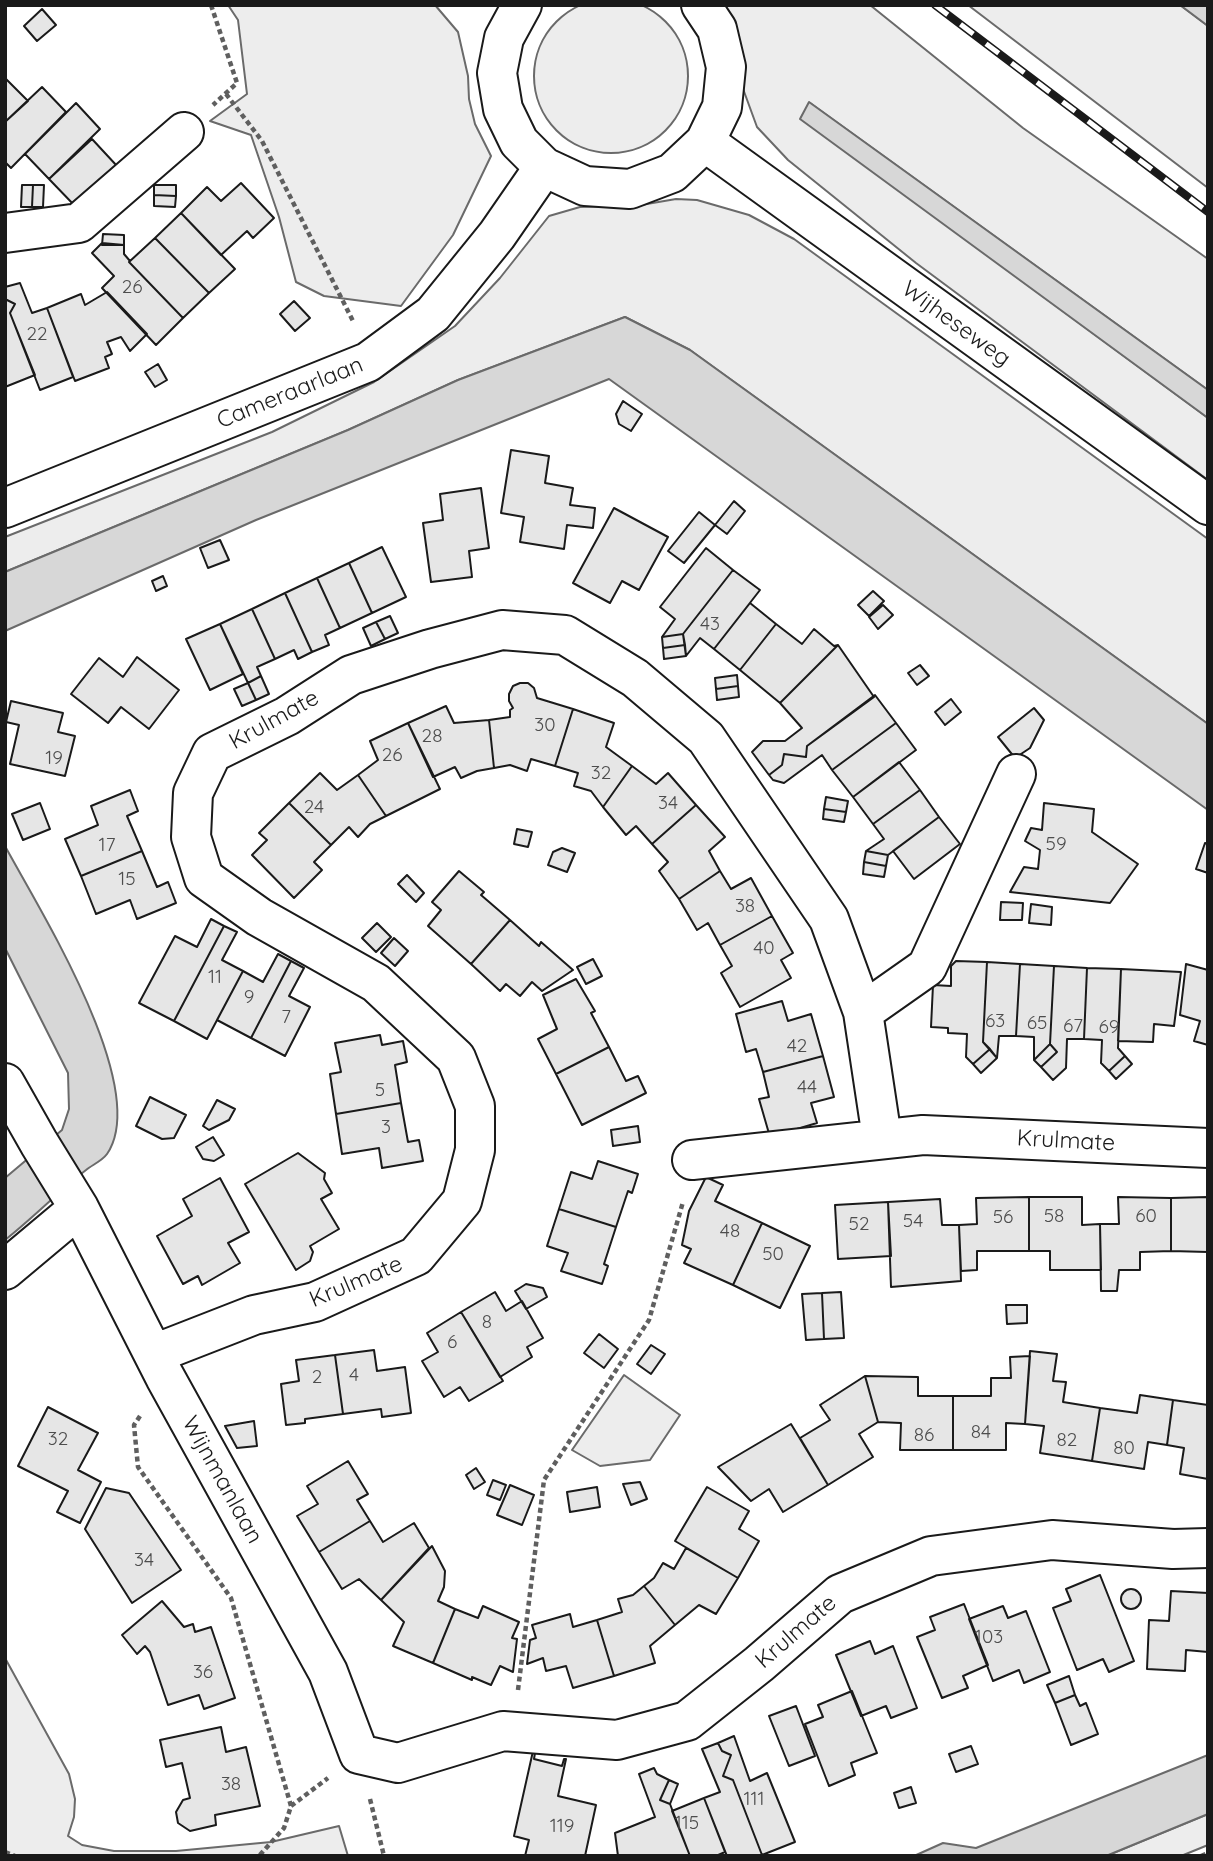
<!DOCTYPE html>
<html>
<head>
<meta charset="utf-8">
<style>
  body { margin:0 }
  #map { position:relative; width:1213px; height:1861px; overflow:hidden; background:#fff; font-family:Quicksand,sans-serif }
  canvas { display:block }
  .frame { position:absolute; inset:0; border:7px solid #1a1a1a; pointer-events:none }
</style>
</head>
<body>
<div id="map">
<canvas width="1213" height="1861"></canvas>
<div class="frame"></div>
</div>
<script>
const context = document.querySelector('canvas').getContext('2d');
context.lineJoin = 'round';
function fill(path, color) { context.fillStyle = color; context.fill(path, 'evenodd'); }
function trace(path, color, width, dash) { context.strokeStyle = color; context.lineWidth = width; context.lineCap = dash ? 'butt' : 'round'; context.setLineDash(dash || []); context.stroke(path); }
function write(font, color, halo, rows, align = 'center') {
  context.font = font + ' Quicksand,sans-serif'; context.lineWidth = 5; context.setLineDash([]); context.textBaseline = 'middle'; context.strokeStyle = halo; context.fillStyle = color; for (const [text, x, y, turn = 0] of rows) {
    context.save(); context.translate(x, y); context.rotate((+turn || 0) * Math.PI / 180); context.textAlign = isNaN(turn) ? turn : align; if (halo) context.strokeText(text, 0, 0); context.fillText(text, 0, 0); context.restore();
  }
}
const built = new Path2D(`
  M534 76a77 77 0 1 1 154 0a77 77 0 1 1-154 0Z
  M228 5H435L458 32 468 76 469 99 475 124 491 156 453 235 401 306 324 296 296 282 279 217 251 135 210 121 247 94 238 20Z
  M723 5H870L1023 128 1208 259V390L810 103 801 118 1208 418V480L916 263 788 160 757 127 742 86 737 29Z
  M968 5H1180L1208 26V188Z
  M676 199 697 200 749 215 794 239 1208 539V724L690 350 625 317 458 380 348 430 5 572V537L272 432 374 382 455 326 500 278 549 216 580 207 641 205Z
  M624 1375 680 1415 650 1460 600 1466 572 1450Z
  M5 1658 69 1774 75 1799 74 1817 68 1836 82 1845 114 1851H176L271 1842 339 1826 348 1856H5Z
  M1208 1814V1845L1181 1856H1106Z`);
fill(built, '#ededed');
trace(built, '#6a6a6a', 2);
const water = new Path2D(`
  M1180 5H1208V26Z
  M809 102 1208 390V418L800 119Z
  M625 317 690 350 1208 724V810L609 379 256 520 5 631V572L348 430 458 380Z
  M5 846C39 909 152 1088 107 1154 102 1161 92 1165 86 1170 58 1192 33 1218 5 1240V1178L62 1130 69 1109 68 1073 5 948Z
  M1208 1755V1814L1106 1856H914L943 1843 976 1848Z`);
fill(water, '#d7d7d7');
trace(water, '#6a6a6a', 2);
const building = new Path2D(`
  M42 9 56 25 37 41 24 26Z
  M5 78 28 101 5 122Z
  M42 87 66 112 11 168 5 162V122Z
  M76 103 100 129 49 179 25 154Z
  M92 139 117 166 75 206 49 179Z
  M241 183 274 218 253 238 247 231 221 255 181 213 207 187 221 201Z
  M22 185H33L32 207H21Z
  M33 185H44L43 207H32Z
  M154 185H176V196L154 195Z
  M154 195 176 196 175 207 154 206Z
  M181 213 235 269 209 293 155 238Z
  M103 234 124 235V245H102Z
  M155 238 209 293 183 318 129 262Z
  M102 243 124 245V254L130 261 129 262 183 318 156 345 102 288 114 276 92 253Z
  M20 283 32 313 47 308 73 377 40 390 10 313 15 304 5 299V287Z
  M107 292 147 334 130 351 121 337 107 342 112 354 105 357 109 368 75 381 47 308 81 294 85 305Z
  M5 299 15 304 10 313 35 375 5 387Z
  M294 301 310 318 295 331 280 314Z
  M158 364 167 380 155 387 145 372Z
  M623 401 642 414 631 431 619 424 616 414Z
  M511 450 549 456 545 483 573 488 570 505 595 508 593 528 567 525 564 549 520 542 524 517 501 513Z
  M481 488 489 548 469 551 472 577 431 582 423 523 443 520 440 494Z
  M734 501 745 511 727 534 715 525Z
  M614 508 668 537 639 590 622 581 610 603 573 583Z
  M699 512 715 525 684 563 668 551Z
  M220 540 229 560 208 568 200 548Z
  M382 547 406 597 372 613 349 563Z
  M706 548 733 570 683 634 662 637 675 619 660 607Z
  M349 563 372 613 340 628 317 578Z
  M733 570 760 590 714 649 700 638 686 656 683 634Z
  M163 576 167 586 156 591 152 581Z
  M317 578 340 628 325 635 329 645 312 652 285 593Z
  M873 591 884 601 869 616 858 605Z
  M285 593 312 652 298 659 294 650 275 659 252 609Z
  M750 603 776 624 740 670 714 649Z
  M883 605 893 615 878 629 869 617Z
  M252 609 275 659 257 667 261 676 248 683 220 624Z
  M390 616 398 633 385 639 376 622Z
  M376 622 385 639 371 646 363 628Z
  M220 624 243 674 210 690 186 639Z
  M776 624 802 644 814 629 834 646 838 645 780 703 740 670Z
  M683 634 685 645 663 648 662 637Z
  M685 645 686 656 664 659 663 648Z
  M838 645 874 697 807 746 806 757 784 754 782 765 769 775 752 752 763 741H785L802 728 780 703Z
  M137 657 179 690 149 729 121 707 108 723 71 694 99 658 123 677Z
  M920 665 929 676 917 685 908 673Z
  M737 675 738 686 716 689 715 678Z
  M261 676 269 694 256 700 248 683Z
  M248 683 256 700 242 706 234 689Z
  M520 683H528L534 688 537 698 573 709 555 766 531 759 527 771 510 765 494 768 489 720 510 717V710L513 708 509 701V694L513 686Z
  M738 686 739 697 717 700 716 689Z
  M875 695 896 723 832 770 822 755 784 783 773 780 769 775 782 765 784 754 806 757 807 746Z
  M951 699 961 712 945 725 935 712Z
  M11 701 63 713 58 732 75 736 65 776 10 764 19 725 6 722Z
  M446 706 454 723 489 720 494 768 477 771 461 778 455 767 433 777 408 723Z
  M1034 708 1044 720 1030 748 1015 758 998 737Z
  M573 709 614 723 606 747 632 766 603 807 591 791 574 786 578 773 555 766Z
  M408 723 440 789 386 816 358 775 378 760 370 741Z
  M896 723 916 750 853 797 832 770Z
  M899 762 920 790 873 824 853 797Z
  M632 766 656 784 668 773 696 805 652 844 636 826 626 835 603 807Z
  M320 773 337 790 358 775 386 816 370 824 358 837 349 827 331 845 289 803Z
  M130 790 138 811 127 816 142 851 81 876 65 839 98 825 91 806Z
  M920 790 939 817 888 855 866 851 884 839 873 824Z
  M826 797 848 801 846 812 824 809Z
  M40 803 50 829 23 840 12 814Z
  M289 803 331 845 314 862 322 870 294 898 252 855 267 840 259 833Z
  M1044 803 1094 809 1092 832 1138 864 1110 903 1010 892 1024 867 1038 869 1040 850 1025 841 1031 828 1042 830Z
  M696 805 725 837 709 851 720 871 679 899 659 871 668 862 652 844Z
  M824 809 846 812 844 822 823 819Z
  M939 817 960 844 914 879 893 851Z
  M517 829 532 832 528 847 514 844Z
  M1205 843 1208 844V873L1196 869Z
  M562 848 575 853 567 872 548 865 553 852Z
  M142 851 157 887 168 882 176 903 137 919 130 900 96 914 81 876Z
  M866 851 888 855 886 866 864 862Z
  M864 862 886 866 884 877 863 874Z
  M459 871 484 892 481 895 510 920 471 964 428 926 441 910 432 902Z
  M720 871 731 889 751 878 772 916 720 945 708 923 697 930 679 899Z
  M407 875 424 893 416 902 398 884Z
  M1001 902 1023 903 1022 920H1000Z
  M1031 904 1052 907 1051 925 1029 923Z
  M772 916 793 953 781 960 791 978 740 1007 721 973 732 966 720 945Z
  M211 919 224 926 174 1021 139 1003 175 936 197 947Z
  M510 920 539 946 541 942 573 970 542 991 532 982 520 996 506 984 500 991 471 964Z
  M377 923 391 937 376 952 362 938Z
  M224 926 237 932 222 960 243 971 207 1039 174 1021Z
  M394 938 408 951 395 966 381 953Z
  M278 954 291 961 251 1038 217 1020 243 971 263 982Z
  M593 959 602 976 586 984 577 967Z
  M291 961 304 968 289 996 310 1007 285 1056 251 1038Z
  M956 961 987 962 983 1042 990 1049 973 1064 966 1057 967 1034 948 1033V1028L931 1027 933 985 951 986V966Z
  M987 962 1020 964 1016 1036H999L997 1058 983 1042Z
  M1020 964 1054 966 1050 1044 1034 1060V1037L1016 1036Z
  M1186 964 1208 970V1045L1194 1041 1200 1021 1180 1015Z
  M1054 966 1087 968 1084 1039H1067L1066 1068 1053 1080 1041 1067 1057 1052 1050 1044Z
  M1087 968 1121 969 1118 1048 1125 1056 1109 1071 1101 1063 1102 1040 1084 1039Z
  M1121 969 1181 972 1174 1026 1154 1024 1153 1042 1118 1041Z
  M576 979 595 1011 591 1013 609 1047 556 1074 538 1039 557 1029 543 995Z
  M782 1001 788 1021 811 1014 823 1056 763 1072 756 1049 746 1052 736 1014Z
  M380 1035 382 1045 403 1041 407 1062 395 1065 401 1103 336 1114 330 1074 341 1072 335 1043Z
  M1050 1044 1057 1052 1041 1067 1034 1060Z
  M609 1047 626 1081 638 1076 646 1093 582 1125 556 1074Z
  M990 1049 997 1058 981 1073 973 1064Z
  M823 1056 834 1097 811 1103 817 1123 770 1137 759 1099 769 1097 763 1072Z
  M1125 1056 1132 1064 1116 1079 1109 1071Z
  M150 1097 186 1115 174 1138 162 1139 136 1126Z
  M217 1100 235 1109 229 1120 209 1130 203 1126Z
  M401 1103 408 1142 419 1140 423 1161 382 1168 379 1148 342 1154 336 1114Z
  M638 1126 640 1142 613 1146 611 1130Z
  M213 1137 224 1155 214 1161 203 1159 196 1147Z
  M298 1153 325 1173 324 1179 332 1193 321 1199 339 1229 310 1246 313 1252 310 1261 296 1270 245 1184Z
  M598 1161 638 1174 632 1193 628 1191 616 1227 559 1209 571 1172 592 1179Z
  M706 1177 723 1185 715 1201 762 1223 733 1285 684 1263 691 1249 682 1245 689 1211Z
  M220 1178 249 1232 228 1243 240 1263 202 1285 198 1276 183 1284 157 1236 192 1216 183 1199Z
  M1029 1197V1251H977V1270L961 1271 959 1225 977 1224 976 1198Z
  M1029 1197H1082V1225L1100 1224 1101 1270H1050V1251H1029Z
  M1118 1197 1171 1198V1251L1140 1252V1270H1119L1117 1291H1101L1100 1224H1119Z
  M1208 1197V1252L1171 1251V1198Z
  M940 1199 942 1225H959L961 1281 891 1287 888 1202Z
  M888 1202 891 1256 838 1259 835 1205Z
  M559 1209 616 1227 604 1264 608 1266 602 1284 561 1271 568 1253 547 1246Z
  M762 1223 810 1246 780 1308 733 1285Z
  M526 1284 543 1288 547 1297 526 1309 515 1291Z
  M495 1292 506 1311 522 1301 543 1338 527 1347 532 1357 500 1377 461 1312Z
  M841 1292 844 1338 824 1339 822 1293Z
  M822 1293 824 1339 806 1340 802 1294Z
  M1006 1305H1027V1323L1007 1324Z
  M461 1312 503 1381 469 1401 460 1387 444 1397 422 1361 438 1352 427 1333Z
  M599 1334 618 1349 604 1368 584 1353Z
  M651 1345 665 1354 651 1374 637 1364Z
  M374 1350 377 1371 405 1367 411 1413 382 1417 381 1409 343 1414 335 1355Z
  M1030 1351 1057 1354 1053 1381 1066 1382 1063 1402 1100 1408 1092 1461 1040 1453 1044 1426 1025 1424Z
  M335 1355 343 1414 305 1419V1423L286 1425 281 1384 299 1381 296 1360Z
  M1030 1356 1025 1424 1006 1423V1450H953V1396H991V1378H1011L1010 1357Z
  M865 1376 878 1422 859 1434 873 1457 828 1485 800 1438 830 1420 820 1405Z
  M865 1376 918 1377V1396H953V1450H900L901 1423 878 1422Z
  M1140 1395 1173 1400 1167 1445 1148 1442 1144 1469 1092 1461 1100 1408 1137 1413Z
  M1173 1400 1208 1405V1479L1180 1474 1184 1448 1167 1445Z
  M48 1407 98 1433 78 1470 101 1482 80 1523 57 1512 68 1491 18 1466Z
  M254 1421 257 1446 237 1448 225 1426Z
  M791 1424 828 1485 783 1512 769 1489 751 1501 718 1467Z
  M348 1461 368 1494 357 1500 370 1521 319 1552 297 1516 318 1504 307 1486Z
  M476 1468 485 1482 474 1489 466 1475Z
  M493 1480 506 1485 500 1500 487 1495Z
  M640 1482 647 1499 631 1505 623 1484Z
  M510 1485 534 1495 522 1525 497 1515Z
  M597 1487 600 1507 570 1512 567 1492Z
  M707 1487 749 1511 739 1529 759 1541 738 1578 675 1541Z
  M106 1488 129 1493 181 1570 132 1603 85 1529Z
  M370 1521 383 1542 414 1523 429 1548 381 1600 359 1579 342 1589 319 1552Z
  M432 1546 445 1571 444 1587 438 1601 455 1609 433 1663 393 1646 404 1622 381 1600Z
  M686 1548 738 1578 716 1614 699 1605 675 1625 644 1586 654 1578 663 1563 674 1569Z
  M1100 1575 1134 1661 1109 1672 1103 1659 1077 1670 1053 1608 1071 1601 1066 1589Z
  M644 1586 675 1625 650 1646 655 1663 614 1676 597 1620 622 1612 618 1599 633 1595Z
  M1121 1599a10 10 0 1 1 20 0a10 10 0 1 1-20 0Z
  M1171 1591 1208 1593V1652L1186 1650 1185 1671 1147 1669 1149 1620 1169 1621Z
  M162 1601 184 1627 193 1624 195 1632 211 1627 235 1698 204 1709 199 1695 168 1705 150 1652 145 1646 137 1654 122 1635Z
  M964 1604 988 1665 963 1676 968 1688 942 1698 917 1637 935 1630 930 1617Z
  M483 1606 519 1622 512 1638 517 1639 513 1672 500 1666 491 1685 472 1677V1680L433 1663 455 1609 478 1618Z
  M1003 1606 1008 1618 1026 1611 1050 1672 1024 1683 1019 1670 993 1681 969 1619Z
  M570 1614 573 1627 597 1620 614 1676 573 1688 566 1666 546 1671 543 1658 527 1664 530 1640 536 1638 532 1625Z
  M870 1641 875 1654 893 1646 917 1708 891 1718 886 1706 861 1716 836 1655Z
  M1069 1676 1075 1695 1055 1703 1047 1685Z
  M852 1691 877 1753 851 1763 855 1775 829 1786 805 1724 823 1717 818 1705Z
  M1075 1695 1080 1706 1086 1703 1098 1734 1071 1745 1055 1703Z
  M796 1706 815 1756 789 1766 769 1716Z
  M221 1727 226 1752 246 1747 260 1806 215 1815 216 1825 190 1831 178 1823 176 1812 183 1800 190 1798 182 1763 166 1767 160 1740Z
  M734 1736 750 1781 767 1773 795 1842 762 1855 733 1780 723 1776 731 1755 722 1751 718 1743Z
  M718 1743 722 1751 731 1755 723 1776 733 1780 762 1855 759 1856H727L704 1798 720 1792 702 1749Z
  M971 1746 978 1764 956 1772 949 1754Z
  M533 1751 535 1753 534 1759 562 1766 564 1759H566L558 1796 596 1805 585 1856H525L529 1840 514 1836Z
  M654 1768 657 1774 669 1780 660 1800 670 1804 690 1856H618L615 1833 655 1817 639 1774Z
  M669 1780 678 1784 670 1804 660 1800Z
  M911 1787 916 1803 899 1808 894 1793Z
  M704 1798 725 1852 716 1856H690L672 1811Z`);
fill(building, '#e6e6e6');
trace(building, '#1a1a1a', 2);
const street = new Path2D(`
  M5 233 79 223 184 132
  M5 508 368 362 433 314 497 235 544 167
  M863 1012 927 967 1016 774
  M5 1083 39 1143 79 1208 165 1377 328 1672 359 1754 398 1763 503 1731 617 1740 687 1721 759 1664 840 1594 931 1556 1052 1540 1173 1549 1208 1548
  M692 1160 923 1135 1208 1148
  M5 1270 79 1208
  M154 1354 254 1315 315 1302 416 1256 462 1201 475 1150V1106L456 1058 376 983 259 917 204 878 191 837 193 793 212 753 287 716 351 675 430 649 502 630 565 635 635 678 706 738 829 919 863 1012 882 1138`);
const primary = new Path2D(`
  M522 5 504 38 497 73 503 109 519 142 544 167 585 186 630 189 672 173 705 142 722 107 726 67 717 29 701 5
  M705 142 1208 505`);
trace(street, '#1a1a1a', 42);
trace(primary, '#1a1a1a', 42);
trace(new Path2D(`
  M211 5 237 83 213 105
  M226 94 262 141 353 321
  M140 1416 134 1425 138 1467 231 1598 291 1806 284 1828 259 1856
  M518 1690 544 1480 649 1320 683 1202
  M370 1799 384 1856
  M291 1806 328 1778
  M5 1852 15 1856
  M1201 1856 1208 1853`), '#5f5f5f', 4.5, [5, 3.5]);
trace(street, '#fff', 38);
trace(primary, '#fff', 38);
const rail = new Path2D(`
  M935 5 1208 212`);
trace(rail, '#1a1a1a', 8);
trace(rail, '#fff', 5, [16]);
write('19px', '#4d4d4d', null, [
  ["26",132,287],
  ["22",37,334],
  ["43",710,624],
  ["30",545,725],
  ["28",432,736],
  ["26",392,755],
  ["19",54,758],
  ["32",601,773],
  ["34",668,803],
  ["24",314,807],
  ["59",1056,844],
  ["17",107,845],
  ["15",127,879],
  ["38",745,906],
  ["40",764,948],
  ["11",215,977],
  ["9",249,997],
  ["7",286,1017],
  ["63",995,1021],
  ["65",1037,1023],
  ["67",1073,1026],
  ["69",1109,1027],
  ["42",797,1046],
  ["44",807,1087],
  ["5",380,1090],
  ["3",386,1127],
  ["58",1054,1216],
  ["60",1146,1216],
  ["56",1003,1217],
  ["54",913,1221],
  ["52",859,1224],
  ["48",730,1231],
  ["50",773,1254],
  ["8",487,1322],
  ["6",452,1342],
  ["4",354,1375],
  ["2",317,1377],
  ["84",981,1432],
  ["86",924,1435],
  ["32",58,1439],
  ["82",1067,1440],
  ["80",1124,1448],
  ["34",144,1560],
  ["103",989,1637],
  ["36",203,1672],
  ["38",231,1784],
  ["111",754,1799],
  ["115",687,1823],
  ["119",562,1826]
]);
write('23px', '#1a1a1a', '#fff', [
  ["Wijheseweg",956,324,36],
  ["Cameraarlaan",290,393,-22],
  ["Krulmate",274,720,-29],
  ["Krulmate",1066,1141,3],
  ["Krulmate",356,1282,-23],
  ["Wijnmanlaan",222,1480,61],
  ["Krulmate",796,1632,-41]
]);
</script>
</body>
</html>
